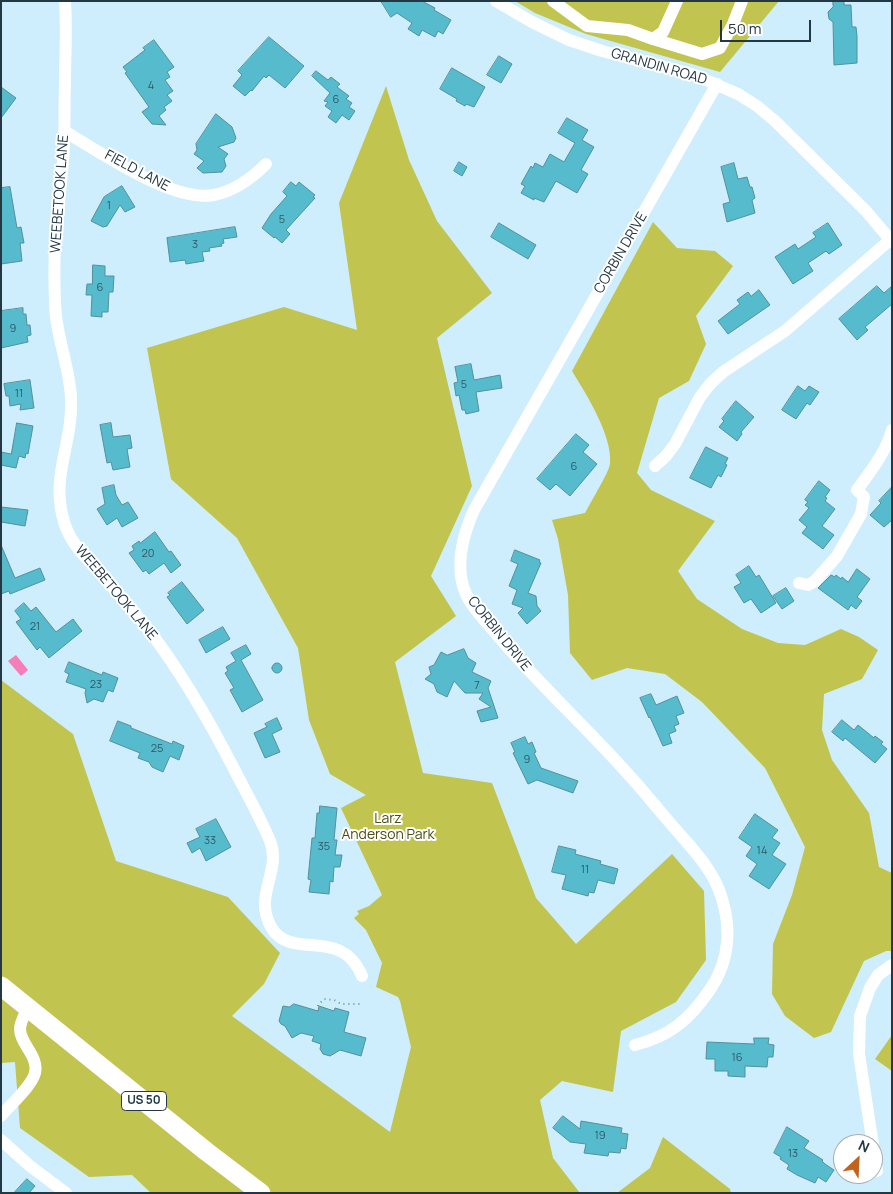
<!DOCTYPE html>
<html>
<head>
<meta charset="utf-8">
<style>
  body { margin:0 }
  #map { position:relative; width:893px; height:1194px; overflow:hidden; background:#ceedfd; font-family:Manrope,sans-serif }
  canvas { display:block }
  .frame { position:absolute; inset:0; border:2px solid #233842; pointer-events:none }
  .north { position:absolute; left:833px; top:1134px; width:50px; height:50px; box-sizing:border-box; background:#fff; border:1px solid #a7afb3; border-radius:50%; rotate:25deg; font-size:14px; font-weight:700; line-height:20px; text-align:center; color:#233842 }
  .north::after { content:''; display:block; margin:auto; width:18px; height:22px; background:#c2621d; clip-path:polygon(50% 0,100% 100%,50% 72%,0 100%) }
  .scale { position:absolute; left:720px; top:20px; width:91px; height:22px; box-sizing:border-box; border:2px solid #233842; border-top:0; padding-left:6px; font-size:15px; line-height:18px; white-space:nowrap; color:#233842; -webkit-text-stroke:4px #fff; paint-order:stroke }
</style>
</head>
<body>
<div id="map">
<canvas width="893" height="1194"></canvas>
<div class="frame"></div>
<div class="north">N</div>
<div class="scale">50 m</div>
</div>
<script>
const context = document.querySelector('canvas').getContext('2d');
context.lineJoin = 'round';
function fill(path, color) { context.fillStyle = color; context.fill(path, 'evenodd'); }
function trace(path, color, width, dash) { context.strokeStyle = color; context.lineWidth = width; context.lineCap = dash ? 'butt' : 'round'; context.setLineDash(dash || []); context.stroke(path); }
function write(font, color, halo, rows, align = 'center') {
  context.font = font + ' Manrope,sans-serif'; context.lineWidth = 4; context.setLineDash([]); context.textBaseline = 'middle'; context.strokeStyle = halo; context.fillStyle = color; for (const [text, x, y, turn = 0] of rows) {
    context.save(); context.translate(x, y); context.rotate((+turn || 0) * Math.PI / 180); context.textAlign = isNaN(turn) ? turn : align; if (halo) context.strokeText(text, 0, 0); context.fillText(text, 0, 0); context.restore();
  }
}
fill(new Path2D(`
  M515 1H779L720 72 586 34 535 13Z
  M386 86 409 160 437 221 492 293 437 338 472 486 431 576 456 616 395 662 423 773 492 783 536 898 576 944 672 854 704 891 706 960 676 1002 621 1031 613 1092 562 1081 540 1100 553 1158 580 1193H151L132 1175 89 1177 20 1128 15 1062 1 1063V680L73 734 116 861 228 897 280 953 264 984 232 1016 390 1132 411 1047 400 1001 398 997 376 987 382 963 366 930 354 918 359 914 357 911 369 906 382 895 341 808 366 795 330 774 309 720 298 648 237 538 171 479 147 348 284 307 357 330 339 203Z
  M653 222 677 248 715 251 733 266 696 316 706 344 689 381 659 398 637 473 651 490 715 521 678 571 697 599 742 629 778 643 805 645 841 629 859 637 878 650 862 679 824 694 822 730 832 760 869 813 879 867 892 873V951H886L864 961 831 1032 814 1038 785 1016 772 994 773 944 792 895 805 847 765 768 702 702 665 674 627 668 592 680 570 653 568 595 558 539 552 520 585 513C590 503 609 472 610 464 613 436 586 394 572 371Z
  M892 1035V1071L875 1059Z
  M663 1137 730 1189 731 1193H617L650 1168Z`), '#c1c44f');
fill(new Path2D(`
  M16 655 28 670 21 676 8 661Z`), '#f77db9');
const building = new Path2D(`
  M381 1H422L435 8 434 10 451 20 443 34 438 31 435 37 422 30 419 36 408 29 412 23 397 13 391 17Z
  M833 1H844V5H851L852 27H856L857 36V63L834 65 833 22 829 19 828 12 833 7Z
  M269 37 304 66 285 88 269 75 266 78 264 76 252 91 251 90 245 96 233 86 242 75 238 71Z
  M154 40 174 67 167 72 170 77 165 80 173 91 167 95 172 101 164 107 166 110 159 116 166 125 152 124 142 112 149 107 125 73 127 72 123 67 145 50 143 48Z
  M499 56 512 64 501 83 487 75Z
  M452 68 485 87 474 107 466 104 465 106 456 101 457 99 440 89Z
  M316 71 328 80 331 77 340 84 337 87 349 96 346 99 352 103 349 107 355 111 349 120 342 115 336 123 328 117 332 111 325 106 328 102 324 101 330 93 312 76Z
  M1 87 16 98 1 118Z
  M216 114 232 127 236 138 234 142 218 147 228 154 224 159 226 166 222 172 203 173 197 168 204 161 194 154 197 150 196 144Z
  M567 118 588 130 582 140 594 147 581 170 588 174 577 193 556 181 544 202 534 198V200L521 193 525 186 521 184 531 166 533 168 535 163 543 167 550 154 564 162 575 143 558 133Z
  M459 162 467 167 462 176 454 171Z
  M734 163 738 179 747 177 750 187H752L755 198 752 200 755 213 727 222 723 204 730 202 721 167Z
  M291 182 296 186 299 182 315 195 313 197 315 198 286 230 290 234 282 243 275 237 274 238 262 228 271 214 287 196 283 192Z
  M122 186 135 207 125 212 120 205 107 226 103 227 91 221 104 197Z
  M10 187 17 228 21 227 24 243H20L22 261 1 264V188Z
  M499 223 536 245 528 259 491 237Z
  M828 223 842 245 829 254 826 251 808 263 813 271 793 284 775 257 795 244 798 249 816 237 813 233Z
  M235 227 237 237 223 239 224 243 221 244 222 246 209 248 210 251 202 252 204 261 186 264 185 260 170 262 167 238Z
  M93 265 105 266V276H114L113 292H109L108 312H102V317L91 316 92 295H86L87 284H92Z
  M877 286 884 293 892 286V304L865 327 868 330 857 340 839 319Z
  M759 290 770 305 728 334 718 321 740 304 737 300 748 292 751 296Z
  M23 308V314H26L27 325H30L31 335 27 336 28 342 1 348V311Z
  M471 364 474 380 500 375 502 388 476 392 479 411 466 414 465 410H462L459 395 456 396 454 383 458 382 455 367Z
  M30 380 34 408 20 410 21 404 10 406 9 396H6L4 384Z
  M798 386 805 391 809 386 819 392 810 405 807 403 796 419 782 410Z
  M736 401 754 417 741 432 742 434 737 441 719 427 724 421 722 419Z
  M17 423 33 426 28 454 26 453 25 458 19 456 16 468 1 465V452L11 454Z
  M111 423 113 437 130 435 132 448 127 449 130 467 113 470 111 462 107 463 100 425Z
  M576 434 589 445 583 452 597 464 570 496 556 484 550 490 537 479Z
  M706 447 728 458 725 464 727 465 721 477 718 475 711 488 690 478Z
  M819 481 830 490 825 497 827 498 825 501 835 509 822 526 834 535 823 549 802 533 807 527 799 520 809 508 805 505 808 502 805 500Z
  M114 485 116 495 122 505 128 502 138 518 122 527 117 518 107 525 97 509 105 504 102 488Z
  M892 487V520L884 527 870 515 881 503 879 501Z
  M1 507 28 510 25 526 1 522Z
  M155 532 169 552 171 551 181 565 171 573 164 563 149 574 146 570 143 572 129 553 134 550 132 546 139 541 140 543Z
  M1 545 15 578 40 568 45 580 10 594 9 591 1 594Z
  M515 550 540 560 539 562 541 563 528 593 536 596 537 606 541 611 527 624 518 613 523 608 512 604 517 590 509 586 518 564 511 561Z
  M749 566 756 577 759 575 776 603 761 613 751 599 744 603 734 587 741 583 736 575Z
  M857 569 870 579 857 597 862 601 856 609 851 605 848 610 818 588 831 575 835 577 836 575 841 579 842 577 848 582Z
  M182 582 204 610 187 624 167 597 170 595 168 593Z
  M786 588 794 601 782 609 773 596Z
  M24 603 31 611 36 607 56 632 73 619 82 631 49 658 40 647 37 650 16 622 21 619 15 611Z
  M223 627 230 639 206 653 199 640Z
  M246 645 251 654 241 660 263 700 242 712 230 690 234 688 225 673 228 671 226 667 236 661 231 653Z
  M464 649 468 658 476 663 472 672 491 681 488 688 498 718 481 722 477 711 491 707 479 699 483 693H465L454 681 447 697 437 692 434 684 425 679 431 674 429 667 434 665 441 652 447 655Z
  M69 662 102 675 103 672 118 678 113 692 108 690 103 702 94 699 87 703 85 693 86 689 66 682 69 674 65 672Z
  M272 668a5 5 0 1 1 10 0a5 5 0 1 1-10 0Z
  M651 694 656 705 677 696 684 713 676 716 679 724 674 726 676 731 669 734 672 743 663 746 650 717 649 718 640 698Z
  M277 718 282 729 272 734 280 752 265 758 254 733 267 727 265 724Z
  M842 720 854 730 858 725 874 738 875 736 883 742 881 744 887 749 875 763 845 738 843 741 832 732Z
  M118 721 131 726V728L172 744 173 741 184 746 179 760 170 756 163 772 152 767 149 762 138 758 140 753 110 741Z
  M525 737 528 744 532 742 536 752 534 753 541 768 578 781 573 793 537 780 528 784 513 753 515 752 511 743Z
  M320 806 337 808 334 840H337L335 855H342L340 867H334L333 882 330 881 329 894 309 892 311 880 308 879 312 838H315L317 813H319Z
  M755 814 778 830 772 838 780 843 772 855 786 864 769 889 749 876 757 864 746 856 752 847 739 838Z
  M216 819 231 847 206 861 200 848 192 853 187 843 200 837 196 829Z
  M559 846 576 850 575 854 601 861 600 864 618 869 614 884 598 880 594 893 589 892 588 896 562 889 566 875 552 872Z
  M294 1004 318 1011 319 1006 334 1011 335 1008 349 1012 344 1032 366 1038 361 1056 340 1050 330 1056 323 1054 320 1049 321 1044 312 1041 314 1036 301 1033 292 1038 285 1026 281 1024 279 1021 283 1006 289 1007Z
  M754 1038H769L768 1044 774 1045 773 1057H768L767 1067 745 1066V1077L728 1076V1071H715V1059H706L707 1042 754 1044Z
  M563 1116 580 1129 581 1121 622 1128 621 1133 628 1134 626 1149 621 1148 620 1153 609 1152 608 1156 584 1153 586 1144 570 1142 553 1128Z
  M787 1127 809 1141 804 1148 823 1160 822 1161 825 1164 834 1170 826 1182 818 1177 815 1183 797 1175 787 1169 789 1165 780 1159 781 1157 774 1153Z
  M27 1179 35 1186 29 1193H14Z`);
fill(building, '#55bbcd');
trace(building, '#54909b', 1);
trace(new Path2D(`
  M318 1011V1005L324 999 334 1000 341 1004H360`), '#76909d', 2, [1, 4]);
trace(new Path2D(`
  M65 1C67 29 65 57 65 85 64 105 65 125 64 146 63 172 59 197 57 223 54 249 54 276 55 301 55 335 70 366 71 399 73 446 49 477 65 525 72 545 87 559 101 574 117 592 133 610 148 629 182 673 210 722 235 771 247 794 260 817 270 841 282 872 253 895 271 927 291 962 341 925 362 976
  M496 1 532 22 569 40 602 51 692 74 738 94 757 106 775 121 866 211 892 242
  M553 1 587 26 628 30 653 39 702 54 720 48 733 24 742 1
  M653 39 663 32 677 1
  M64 131C100 152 173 203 214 195 234 191 252 178 266 164
  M655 466 666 456 675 444 700 397 711 383 723 372 785 331 890 240
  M799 583 808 585 815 581 837 556 861 514 864 497 857 490C871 471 886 452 892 430
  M635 1045C670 1036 689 1020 709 991 731 960 732 924 719 890 708 862 684 840 665 817 653 803 641 788 628 774 586 727 539 684 498 636 488 623 473 610 466 594 454 567 463 535 474 510L717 84
  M1 1116C10 1105 32 1086 35 1073 39 1056 20 1044 20 1029 20 1022 25 1014 28 1008
  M1 1140 30 1166 66 1193
  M877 1171 859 1054 860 1016 870 988 878 975 892 965`), '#fff', 12);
trace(new Path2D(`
  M1 986 207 1152 261 1193`), '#fff', 19);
write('11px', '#305965', null, [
  ["4",151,86],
  ["6",336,100],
  ["1",109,206],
  ["5",282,220],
  ["3",195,245],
  ["6",100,288],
  ["9",13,329],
  ["5",464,385],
  ["11",19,394],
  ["6",574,467],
  ["20",148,554],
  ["21",35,627],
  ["23",96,685],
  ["7",477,686],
  ["25",157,749],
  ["9",527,760],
  ["33",210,841],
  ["35",324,847],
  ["14",762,851],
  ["11",585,870],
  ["16",737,1058],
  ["19",600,1136],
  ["13",793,1154]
]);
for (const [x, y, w] of [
  [144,1101,45]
]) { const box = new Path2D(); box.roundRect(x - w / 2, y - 9.5, w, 19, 4); context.fillStyle = '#fff'; context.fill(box); trace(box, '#233842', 1); }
write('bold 12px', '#233842', null, [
  ["US 50",144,1101]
]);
write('14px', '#233842', '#fff', [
  ["GRANDIN ROAD",659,67,16],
  ["FIELD LANE",137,171,28],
  ["WEEBETOOK LANE",60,194,-86],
  ["CORBIN DRIVE",621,253,-60],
  ["WEEBETOOK LANE",116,593,50],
  ["CORBIN DRIVE",499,634,51]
]);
write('14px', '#4d4e15', '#fff', [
  ["Larz",388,819],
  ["Anderson Park",388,835]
]);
</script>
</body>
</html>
